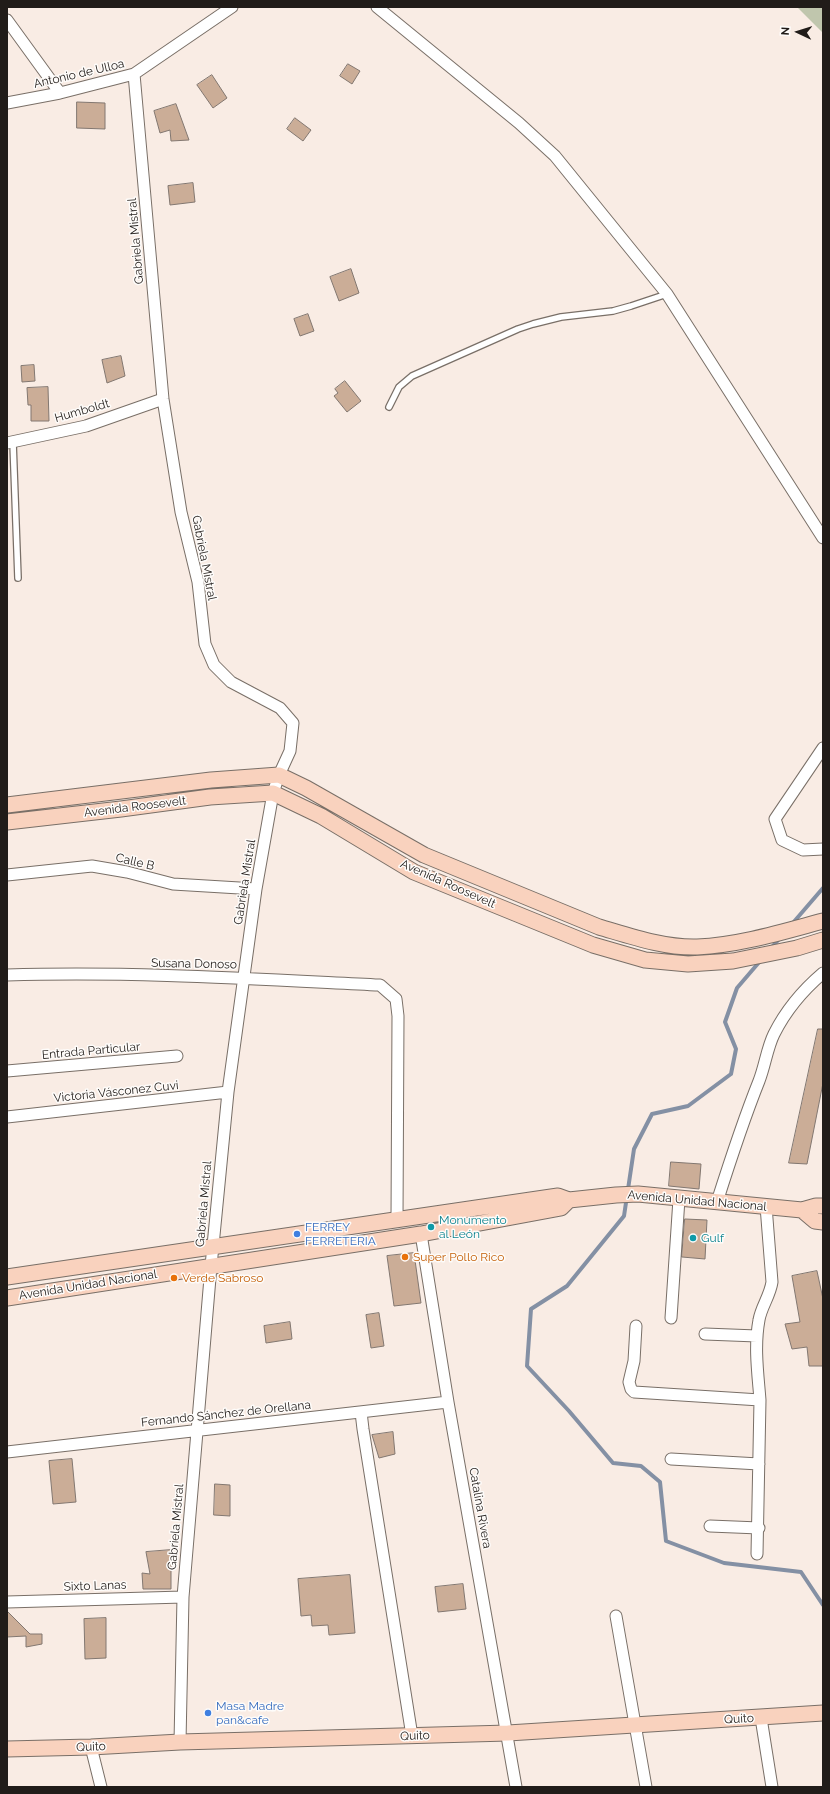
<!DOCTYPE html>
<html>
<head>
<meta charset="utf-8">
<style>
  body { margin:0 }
  #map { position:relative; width:830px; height:1794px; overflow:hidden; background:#f9ece4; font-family:Raleway,sans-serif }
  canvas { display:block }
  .frame { position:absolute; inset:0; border:8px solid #211c19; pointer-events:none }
  .north { position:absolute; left:778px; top:12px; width:40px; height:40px; -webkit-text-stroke:3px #fefcfa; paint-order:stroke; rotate:274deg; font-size:11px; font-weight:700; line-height:16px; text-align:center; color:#211c19 }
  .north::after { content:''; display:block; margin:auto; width:14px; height:18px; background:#211c19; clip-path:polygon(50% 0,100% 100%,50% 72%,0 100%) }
</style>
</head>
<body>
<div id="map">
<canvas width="830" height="1794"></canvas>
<div class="frame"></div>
<div class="north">N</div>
</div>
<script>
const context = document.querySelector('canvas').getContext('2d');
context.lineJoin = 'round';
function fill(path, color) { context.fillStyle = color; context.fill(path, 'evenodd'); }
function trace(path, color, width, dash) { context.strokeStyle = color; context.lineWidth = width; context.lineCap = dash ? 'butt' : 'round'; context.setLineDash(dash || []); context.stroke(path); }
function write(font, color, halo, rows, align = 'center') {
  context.font = font + ' Raleway,sans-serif'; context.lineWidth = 3; context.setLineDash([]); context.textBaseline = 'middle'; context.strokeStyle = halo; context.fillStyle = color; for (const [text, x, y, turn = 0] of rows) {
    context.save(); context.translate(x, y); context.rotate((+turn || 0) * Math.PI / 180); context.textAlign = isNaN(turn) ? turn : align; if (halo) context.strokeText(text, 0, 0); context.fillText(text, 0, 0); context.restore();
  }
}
fill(new Path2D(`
  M797 7H823V33Z`), '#c0c6ad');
trace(new Path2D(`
  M792 924 823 888
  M771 948 781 937
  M761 960 737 988 725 1022 736 1049 731 1074 688 1106 652 1114 634 1149 624 1216 567 1286 531 1309 527 1366 569 1411 613 1463 641 1466 660 1482 666 1541 724 1563 801 1572 823 1605`), '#8490a4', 4);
const building = new Path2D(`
  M348 64 360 71 352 84 340 76Z
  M212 75 227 98 213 108 197 85Z
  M77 102 105 103V129L77 128Z
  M176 104 189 140 171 141 170 130 160 133 154 111Z
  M295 118 311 130 303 141 287 129Z
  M193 183 195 202 170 205 168 186Z
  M351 269 359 293 339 301 330 277Z
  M308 314 314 331 300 336 294 319Z
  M121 356 125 376 107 383 102 360Z
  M34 365 35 381 22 382 21 366Z
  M345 381 361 401 347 412 334 396 338 393 335 389Z
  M48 387 49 421H31V405H28L27 388Z
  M818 1029H823V1083L807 1164 789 1163Z
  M671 1162 701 1164 699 1189 669 1186Z
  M685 1219 707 1220 705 1259 682 1257Z
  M414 1253 421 1303 394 1306 387 1256Z
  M817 1271 823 1299V1366H809L807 1347 792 1349 785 1324 800 1322 792 1276Z
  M379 1313 384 1346 371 1348 366 1315Z
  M290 1322 292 1339 266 1343 264 1326Z
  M393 1432 395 1454 379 1458 372 1435Z
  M72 1459 76 1502 53 1504 49 1461Z
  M215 1484 230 1485V1516L214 1515Z
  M171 1550V1589H143L142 1573 150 1574 146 1552Z
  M350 1575 355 1633 329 1635 328 1625 312 1626 311 1615 301 1616 298 1579Z
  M463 1584 466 1609 438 1612 435 1587Z
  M7 1611 30 1634H42V1644L26 1647V1636L7 1637Z
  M106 1618V1658L85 1659 84 1619Z`);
fill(building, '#cbad97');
trace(building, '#827770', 1);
const lane = new Path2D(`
  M389 407 399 387 412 376 518 329 533 324 561 317 613 311 631 306 667 294
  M13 442 18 578`);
const street = new Path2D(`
  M377 7 519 123 555 156 667 294 823 538
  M7 20 60 93
  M134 74 163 399 181 512 198 582 205 644 214 665 231 682 280 708 293 723 290 751 279 775 273 793 256 889 228 1092 211 1266 183 1597 180 1742
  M7 103 60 93 134 74 232 7
  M7 443 86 426 163 399
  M823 748 775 819 782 840 803 850 823 849
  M7 875 92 866 127 872 173 884 256 889
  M7 975C131 971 256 979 380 985L396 999 398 1016 397 1219
  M7 1071 177 1056
  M7 1117 228 1092
  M717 1202C730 1161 743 1121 759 1081 765 1066 767 1048 774 1034 786 1010 803 990 823 973
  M421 1234 448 1402 516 1787
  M671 1318 679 1199
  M636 1326 634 1361 629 1382 631 1389 634 1392 760 1400C758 1374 754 1347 759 1320 761 1307 770 1296 772 1282L766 1206
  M705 1334 757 1336
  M361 1412 363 1429 412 1736
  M7 1452 448 1402
  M671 1459 759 1464
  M710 1526 759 1528
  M757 1554 760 1400
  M7 1602 183 1597
  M616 1616 646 1787
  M761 1718 772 1787
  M91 1747 101 1787`);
const secondary = new Path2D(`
  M7 805 211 780 279 775 306 788 424 855 599 927C630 936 664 948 697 947 740 945 782 932 823 921
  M7 822 121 809 210 797 273 793 321 816 414 872 593 945 645 960 688 964 733 961 797 948 823 940
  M802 1210 815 1221 823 1222
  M7 1277 558 1196 569 1200 616 1195 638 1194 802 1210 816 1206H823
  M7 1298 421 1234 561 1208 569 1200
  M7 1749 91 1747 180 1742 508 1733 823 1713`);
trace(lane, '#796f67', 8);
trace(street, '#796f67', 13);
trace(secondary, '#796f67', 17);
trace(lane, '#fff', 5.5);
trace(street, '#fff', 11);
trace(secondary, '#f9d2be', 15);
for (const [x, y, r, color] of [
  [431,1227,4,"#0f9aa8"],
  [297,1234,4,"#3f7fe0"],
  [693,1238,4,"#0f9aa8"],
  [405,1257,4,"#e8710a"],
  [174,1278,4,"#e8710a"],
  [208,1713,4,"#3f7fe0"]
]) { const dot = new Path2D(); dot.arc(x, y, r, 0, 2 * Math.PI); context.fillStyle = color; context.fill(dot); trace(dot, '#fefcfa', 1.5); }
write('12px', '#211c19', '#fefcfa', [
  ["Antonio de Ulloa",79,74,-13],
  ["Gabriela Mistral",136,241,-95],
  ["Humboldt",82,411,-16],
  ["Gabriela Mistral",204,558,79],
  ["Avenida Roosevelt",135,807,-7],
  ["Calle B",135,862,13],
  ["Gabriela Mistral",245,882,-81],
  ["Avenida Roosevelt",448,884,24],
  ["Susana Donoso",194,964,1],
  ["Entrada Particular",91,1051,-5],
  ["Victoria Vásconez Cuvi",116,1092,-6],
  ["Avenida Unidad Nacional",697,1201,5],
  ["Gabriela Mistral",204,1204,-85],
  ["Avenida Unidad Nacional",88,1285,-9],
  ["Fernando Sánchez de Orellana",226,1414,-6],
  ["Catalina Rivera",480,1508,80],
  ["Gabriela Mistral",176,1527,-85],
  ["Sixto Lanas",95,1586,-2],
  ["Quito",739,1719,-3],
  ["Quito",415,1736,-2],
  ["Quito",91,1747,-2]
]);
write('12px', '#0d838f', '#fefcfa', [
  ["Monumento",439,1220],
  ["al León",439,1234],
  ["Gulf",701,1238]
], 'left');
write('12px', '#366cbe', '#fefcfa', [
  ["FERREY",305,1227],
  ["FERRETERIA",305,1241],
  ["Masa Madre",216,1706],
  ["pan&cafe",216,1720]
], 'left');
write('12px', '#c56008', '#fefcfa', [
  ["Super Pollo Rico",413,1257],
  ["Verde Sabroso",182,1278]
], 'left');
</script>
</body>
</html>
